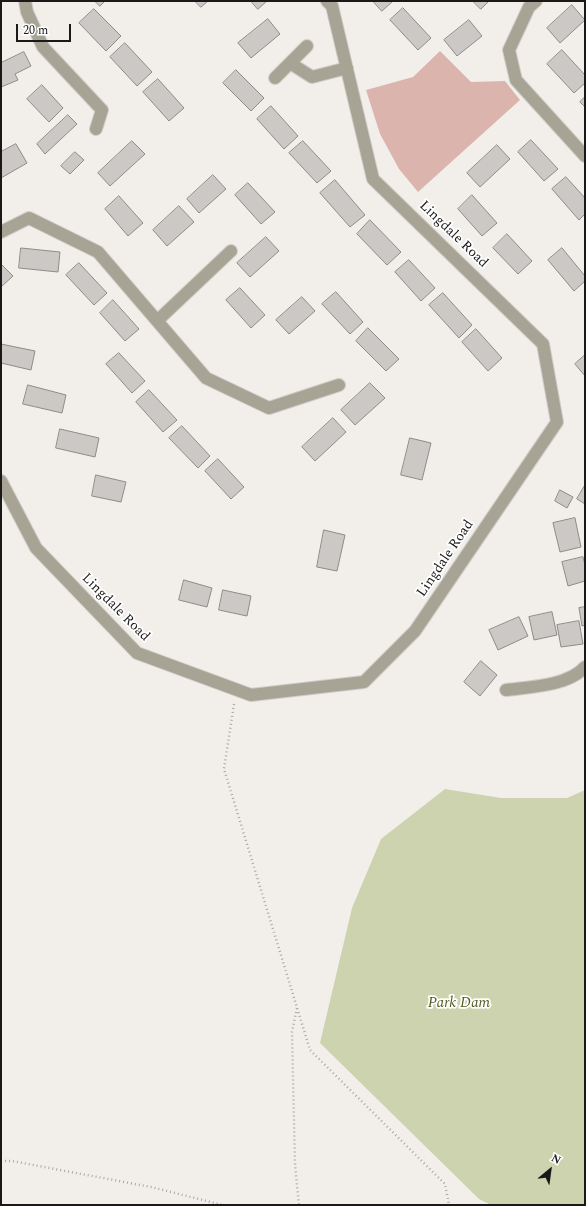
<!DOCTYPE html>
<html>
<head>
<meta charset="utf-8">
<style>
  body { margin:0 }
  #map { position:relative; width:586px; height:1206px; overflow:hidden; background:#f2efeb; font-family:Spectral,serif }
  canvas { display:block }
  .frame { position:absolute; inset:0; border:2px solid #1a1918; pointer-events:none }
  .north { position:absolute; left:530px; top:1150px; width:40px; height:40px; -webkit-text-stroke:3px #fff; paint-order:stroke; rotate:29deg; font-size:11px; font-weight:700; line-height:16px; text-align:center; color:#1a1918 }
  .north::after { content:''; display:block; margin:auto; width:14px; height:18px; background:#1a1918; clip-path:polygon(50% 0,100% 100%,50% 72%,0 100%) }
  .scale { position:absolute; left:16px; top:24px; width:55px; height:18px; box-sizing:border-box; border:2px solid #1a1918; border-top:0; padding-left:5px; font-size:12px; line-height:14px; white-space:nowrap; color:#1a1918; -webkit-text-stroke:3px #fff; paint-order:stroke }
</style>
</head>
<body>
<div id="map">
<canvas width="586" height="1206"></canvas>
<div class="frame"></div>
<div class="north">N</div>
<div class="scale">20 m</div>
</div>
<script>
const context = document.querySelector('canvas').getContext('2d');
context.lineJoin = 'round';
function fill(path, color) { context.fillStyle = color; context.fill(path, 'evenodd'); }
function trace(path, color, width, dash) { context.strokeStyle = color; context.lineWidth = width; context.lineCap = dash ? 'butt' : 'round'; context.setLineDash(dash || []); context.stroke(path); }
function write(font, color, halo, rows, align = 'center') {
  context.font = font + ' Spectral,serif'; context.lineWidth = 3.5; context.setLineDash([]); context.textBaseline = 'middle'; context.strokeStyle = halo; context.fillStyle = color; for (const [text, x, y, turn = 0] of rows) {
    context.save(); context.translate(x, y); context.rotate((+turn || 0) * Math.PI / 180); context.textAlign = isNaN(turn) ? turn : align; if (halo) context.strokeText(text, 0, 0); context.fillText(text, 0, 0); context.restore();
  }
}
fill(new Path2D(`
  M440 51 471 82 505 81 520 100 418 192 399 169 380 134 366 90 413 77Z`), '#dbb5ad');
fill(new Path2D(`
  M445 789 501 798H567L585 790V1205H491L479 1199 320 1043 352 908 381 839Z`), '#cdd3af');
const building = new Path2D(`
  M95 1H105L100 6Z
  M195 1H208L201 7Z
  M251 1H267L258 9Z
  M373 1H393L382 11Z
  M473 1H489L481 9Z
  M572 5 585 20 560 43 547 28Z
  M403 8 431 38 418 50 390 20Z
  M94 9 121 36 106 51 79 23Z
  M268 19 280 34 251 58 238 43Z
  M469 20 482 36 457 56 444 40Z
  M125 43 152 72 137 86 110 57Z
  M562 50 585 75V83L574 93 547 64Z
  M24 52 31 66 15 74 18 80 1 87V63Z
  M236 70 264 98 251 111 223 83Z
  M158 79 184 108 169 121 143 92Z
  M42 85 63 108 49 122 27 99Z
  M585 97V107L580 102Z
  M271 106 298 136 284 149 257 119Z
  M68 115 77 124 45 154 37 144Z
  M531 140 558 169 544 181 518 152Z
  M132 141 145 154 110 186 98 173Z
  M303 141 331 171 317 183 289 153Z
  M16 144 27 163 1 178V152Z
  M497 145 510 159 480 187 467 173Z
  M75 152 84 160 70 174 61 166Z
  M213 175 226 189 199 213 187 199Z
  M566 177 585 198V214L579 220 552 189Z
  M335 180 365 215 350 227 320 193Z
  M248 183 275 212 261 224 235 195Z
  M472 195 497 223 482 236 458 209Z
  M119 196 143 223 128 236 105 209Z
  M179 206 194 222 167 246 153 230Z
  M370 220 401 252 387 265 357 234Z
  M507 234 532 261 518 274 493 248Z
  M266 237 279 251 250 277 237 263Z
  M21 248 60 252 58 272 19 268Z
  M562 248 585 276V281L574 291 548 260Z
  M409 260 435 288 421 301 395 272Z
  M79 263 107 293 94 305 66 275Z
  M1 264 13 276 1 287Z
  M240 288 265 315 251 328 226 300Z
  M336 292 363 322 350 334 322 304Z
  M443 293 472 325 459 338 429 305Z
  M302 297 315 311 289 334 276 320Z
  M113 300 139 329 125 341 100 313Z
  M368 328 399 359 386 371 356 341Z
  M476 329 502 358 488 371 462 342Z
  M1 344 35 351 31 370 1 363Z
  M119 353 145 381 132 393 106 364Z
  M585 355V376L575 364Z
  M370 383 385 398 355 425 341 410Z
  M28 385 66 395 62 413 23 404Z
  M149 390 177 420 163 432 136 402Z
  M333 418 346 432 315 461 302 447Z
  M182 426 210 456 198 468 169 438Z
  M60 429 99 438 95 457 56 448Z
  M410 438 431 443 422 480 401 475Z
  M218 459 244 487 231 499 205 471Z
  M96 475 126 482 121 502 92 496Z
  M585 485V504L577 499Z
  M560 490 573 497 567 508 555 501Z
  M575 518 581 547 560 552 553 523Z
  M324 530 345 535 337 571 317 567Z
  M583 557 585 565V581L568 586 562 562Z
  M184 580 212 588 207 607 179 600Z
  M223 590 251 596 247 616 219 610Z
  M585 607V625L582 626 579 608Z
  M552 612 557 635 534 640 529 617Z
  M519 617 528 636 498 650 489 630Z
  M579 621 583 644 561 647 557 625Z
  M481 661 497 675 480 696 464 682Z`);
fill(building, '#ccc8c6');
trace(building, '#8e8a88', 1);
const minor = new Path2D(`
  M25 1 27 12 43 47 102 110 96 129
  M536 1 529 7 509 50 516 80 585 156
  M290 63 312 77 347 68
  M275 78 307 46
  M1 232 29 218 98 252 206 378 269 408 339 385
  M157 321 231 251
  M1 481 36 548 137 653 251 695 364 682 415 631 557 422 543 344 373 179 332 6 327 1
  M506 690C530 687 568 686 585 667`);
trace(minor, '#cfcdc9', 14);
trace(new Path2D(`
  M234 704 224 769 310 1050 445 1184 449 1205
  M297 1008 292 1032 295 1165 299 1205
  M1 1161H12L151 1187 223 1205`), '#aba8a5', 2.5, [1, 3]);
trace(minor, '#a8a495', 12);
write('14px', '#1a1918', '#fff', [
  ["Lingdale Road",453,235,44],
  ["Lingdale Road",446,559,-56],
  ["Lingdale Road",115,608,45]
]);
write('italic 15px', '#545a21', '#fff', [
  ["Park Dam",459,1004]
]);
</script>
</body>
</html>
